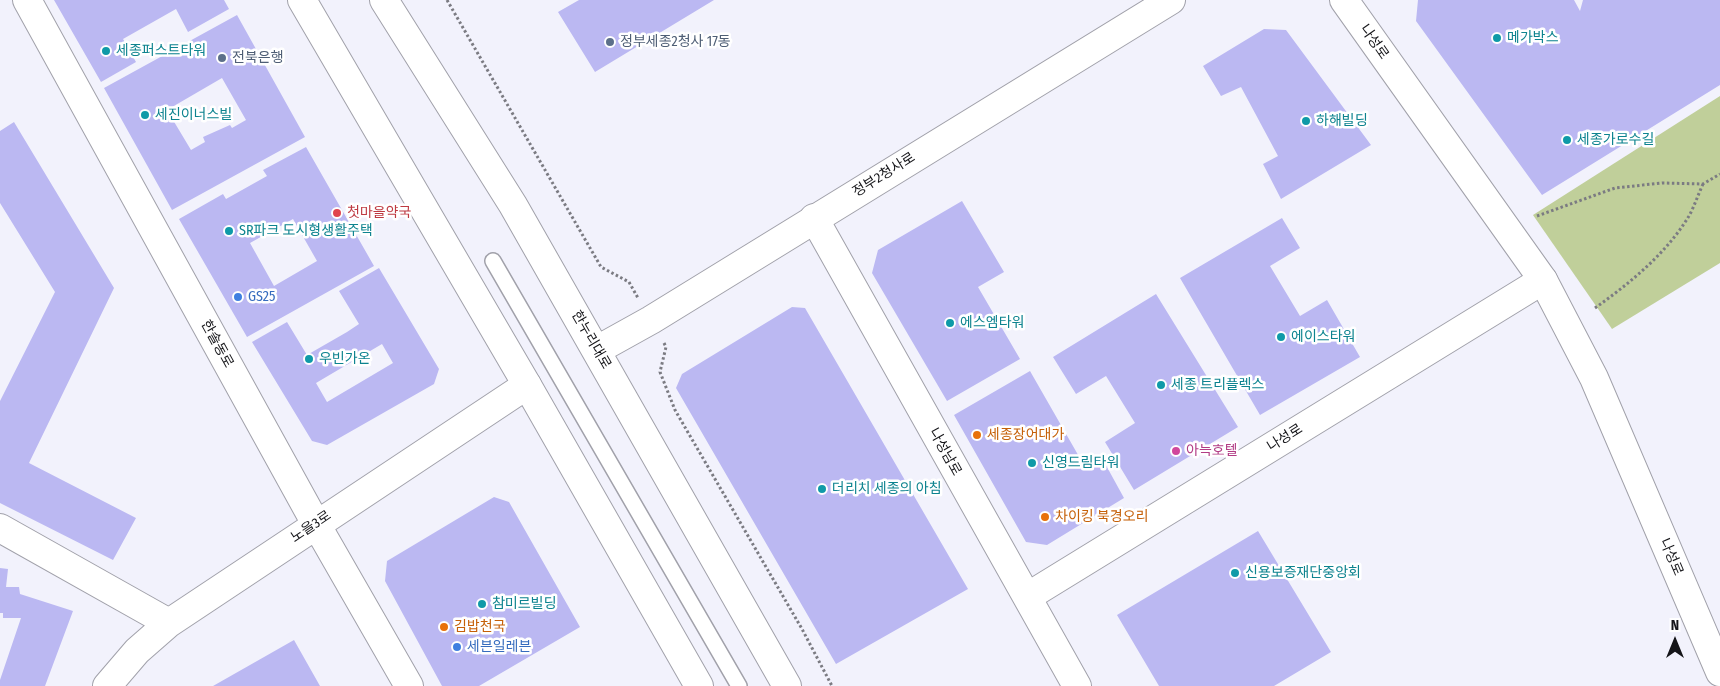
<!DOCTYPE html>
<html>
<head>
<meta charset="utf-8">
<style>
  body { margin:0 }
  #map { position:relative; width:1720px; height:686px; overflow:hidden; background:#f2f2fc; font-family:"Fira Sans Condensed",sans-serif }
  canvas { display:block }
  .north { position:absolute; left:1650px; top:616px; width:50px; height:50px; -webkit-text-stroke:4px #fff; paint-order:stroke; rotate:0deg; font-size:14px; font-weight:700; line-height:20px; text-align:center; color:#151519 }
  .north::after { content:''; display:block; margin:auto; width:18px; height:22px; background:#151519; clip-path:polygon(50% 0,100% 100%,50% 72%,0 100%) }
</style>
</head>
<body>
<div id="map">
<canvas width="1720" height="686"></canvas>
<div class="north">N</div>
</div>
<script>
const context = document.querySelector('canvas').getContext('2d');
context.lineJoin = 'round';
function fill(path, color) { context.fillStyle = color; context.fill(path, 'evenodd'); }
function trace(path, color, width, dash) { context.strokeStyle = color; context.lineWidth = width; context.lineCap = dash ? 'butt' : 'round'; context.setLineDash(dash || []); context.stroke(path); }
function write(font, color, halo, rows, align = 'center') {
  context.font = font + ' "Fira Sans Condensed","Noto Sans KR",sans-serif'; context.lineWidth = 5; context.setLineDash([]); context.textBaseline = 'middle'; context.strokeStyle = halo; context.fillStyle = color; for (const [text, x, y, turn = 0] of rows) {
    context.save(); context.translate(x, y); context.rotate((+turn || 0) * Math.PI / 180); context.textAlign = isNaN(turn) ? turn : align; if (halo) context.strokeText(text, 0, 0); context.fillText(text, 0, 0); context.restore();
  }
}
fill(new Path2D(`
  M1720 96V263L1612 329 1533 215Z`), '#c0cf9a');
fill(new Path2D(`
  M54 0H224L229 9 188 32 176 9 123 39 136 62 101 82Z
  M579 0H714L595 72 558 12Z
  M1418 0H1574L1580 11 1583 0H1720V85L1542 195 1416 21Z
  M237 15 305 137 172 210 104 88ZM222 78 246 120 232 128 230 125 203 137 205 142 191 150 167 110Z
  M1264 29 1286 30 1371 145 1281 199 1263 164 1278 156 1241 87 1221 96 1203 66Z
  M14 122 114 288 29 463 136 518 113 560 0 503V401L55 292 0 203V131Z
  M306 147 374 266 247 337 179 219 223 194 226 199 267 176 263 170ZM293 219 317 261 274 286 250 243Z
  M962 201 1004 272 978 287 1020 359 947 401 872 273 878 250Z
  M1282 218 1300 248 1270 266 1300 316 1327 300 1360 357 1260 415 1180 278Z
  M379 268 439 369 434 384 327 445 312 441 252 342 287 322 307 355 347 332 359 324 339 291ZM382 344 393 363 327 402 316 383Z
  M1156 294 1238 427 1134 490 1105 442 1135 423 1106 376 1076 394 1053 357Z
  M792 307 805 308 968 589 836 664 676 388 682 374Z
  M1030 371 1085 467 1102 458 1124 498 1047 545 1026 542 954 415Z
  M494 497 509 502 580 627 479 686H442L385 581 387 561Z
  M1258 531 1331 652 1274 686H1159L1117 615Z
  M0 568 8 569 6 587H19L20 594 73 611 45 686H0V680L21 618H3V613H0Z
  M294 640 320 686H213Z`), '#bbb8f2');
const lane = new Path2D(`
  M493 261 739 686`);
const street = new Path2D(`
  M27 0 316 524 409 686
  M814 218 1077 686
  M0 528 169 623
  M1027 597 1543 280
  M107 686 137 651 169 623 527 385`);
const secondary = new Path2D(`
  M302 0 527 385 699 686
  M384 0 513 205 787 686
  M1344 0 1543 280 1594 378 1720 672
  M597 350 651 320 1171 0`);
trace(lane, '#a1a1aa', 18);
trace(street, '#a1a1aa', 30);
trace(secondary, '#a1a1aa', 30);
trace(new Path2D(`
  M447 0 601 267 629 282 638 298
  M1537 216 1615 188 1662 183 1703 184 1720 174
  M1595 308C1630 283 1666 254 1689 216 1694 207 1698 195 1703 184
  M664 343 666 347 660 372 675 410 802 629 832 686`), '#7b7b82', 3, [2.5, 2.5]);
trace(lane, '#fff', 15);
trace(street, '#fff', 28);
trace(secondary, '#fff', 28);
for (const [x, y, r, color] of [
  [1497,38,5,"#0f9aa8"],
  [610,42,5,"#5c6f8a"],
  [106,51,5,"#0f9aa8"],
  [222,58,5,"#5c6f8a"],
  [145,115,5,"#0f9aa8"],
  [1306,121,5,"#0f9aa8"],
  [1567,140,5,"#0f9aa8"],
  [337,213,5,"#e0444e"],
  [229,231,5,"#0f9aa8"],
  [238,297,5,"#3f7fe0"],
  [950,323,5,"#0f9aa8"],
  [1281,337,5,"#0f9aa8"],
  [309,359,5,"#0f9aa8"],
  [1161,385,5,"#0f9aa8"],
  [977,435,5,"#e8710a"],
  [1176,451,5,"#d1479c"],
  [1032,463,5,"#0f9aa8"],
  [822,489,5,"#0f9aa8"],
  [1045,517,5,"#e8710a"],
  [1235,573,5,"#0f9aa8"],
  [482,604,5,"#0f9aa8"],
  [444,627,5,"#e8710a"],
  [457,647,5,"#3f7fe0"]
]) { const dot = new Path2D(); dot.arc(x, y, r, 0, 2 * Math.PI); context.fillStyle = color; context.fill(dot); trace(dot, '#fff', 2); }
write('14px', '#0d838f', '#fff', [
  ["메가박스",1507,38],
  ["세종퍼스트타워",116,51],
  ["세진이너스빌",155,115],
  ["하해빌딩",1316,121],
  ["세종가로수길",1577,140],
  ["SR파크 도시형생활주택",239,231],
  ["에스엠타워",960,323],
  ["에이스타워",1291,337],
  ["우빈가온",319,359],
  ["세종 트리플렉스",1171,385],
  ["신영드림타워",1042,463],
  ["더리치 세종의 아침",832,489],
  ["신용보증재단중앙회",1245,573],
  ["참미르빌딩",492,604]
], 'left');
write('14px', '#4e5e75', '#fff', [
  ["정부세종2청사 17동",620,42],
  ["전북은행",232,58]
], 'left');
write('14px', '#151519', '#fff', [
  ["나성로",1374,42,55],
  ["정부2청사로",884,175,-32],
  ["한누리대로",591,340,60],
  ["한솔동로",217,344,61],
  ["나성로",1285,438,-32],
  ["나성남로",945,452,61],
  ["노을3로",311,527,-34],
  ["나성로",1671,557,67]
]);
write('14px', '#be3a42', '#fff', [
  ["첫마을약국",347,213]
], 'left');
write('14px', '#366cbe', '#fff', [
  ["GS25",248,297],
  ["세븐일레븐",467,647]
], 'left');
write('14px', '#c56008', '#fff', [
  ["세종장어대가",987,435],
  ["차이킹 북경오리",1055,517],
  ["김밥천국",454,627]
], 'left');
write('14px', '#b23c85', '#fff', [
  ["아늑호텔",1186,451]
], 'left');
</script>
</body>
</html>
